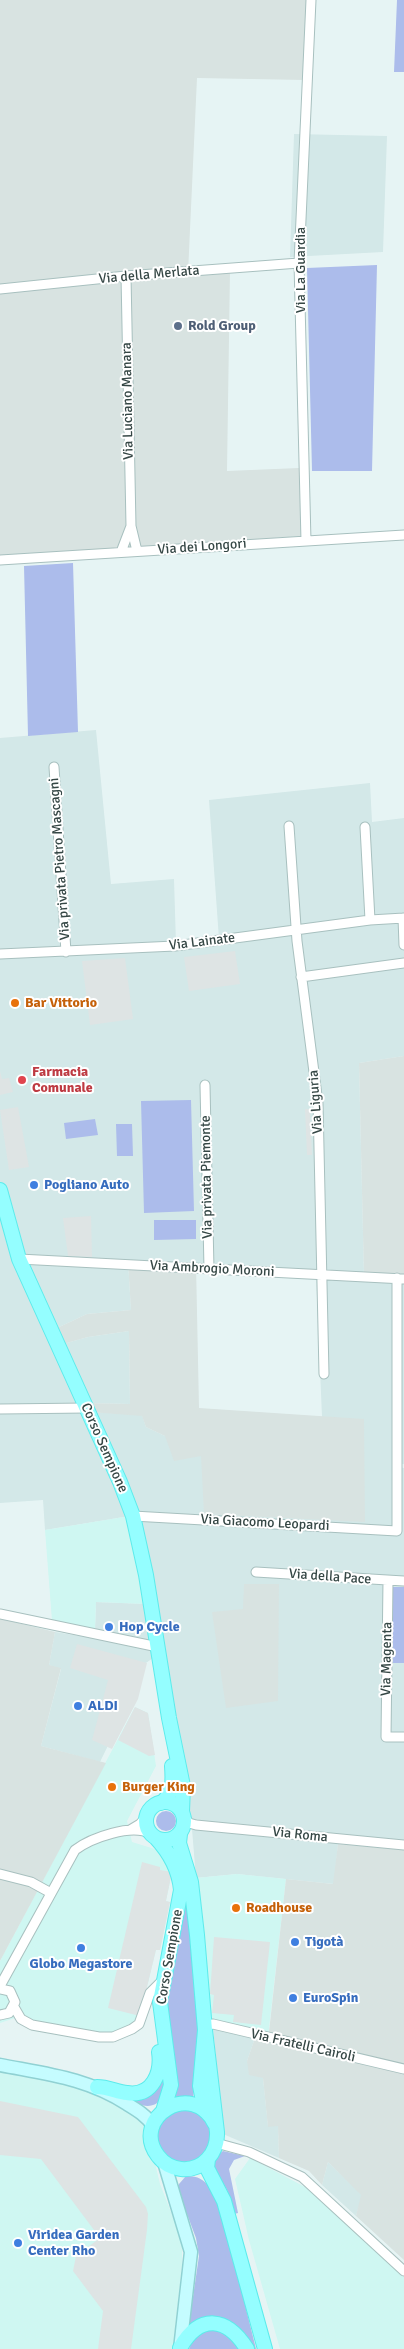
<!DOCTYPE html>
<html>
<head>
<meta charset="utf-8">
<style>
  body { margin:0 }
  canvas { display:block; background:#e6f4f4 }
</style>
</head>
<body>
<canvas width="404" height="2349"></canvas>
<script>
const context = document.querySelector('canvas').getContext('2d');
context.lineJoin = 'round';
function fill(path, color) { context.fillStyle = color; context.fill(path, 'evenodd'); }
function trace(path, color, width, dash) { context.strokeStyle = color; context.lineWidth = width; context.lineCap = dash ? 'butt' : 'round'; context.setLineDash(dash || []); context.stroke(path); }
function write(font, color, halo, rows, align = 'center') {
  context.font = font + ' Signika,sans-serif'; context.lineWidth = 4; context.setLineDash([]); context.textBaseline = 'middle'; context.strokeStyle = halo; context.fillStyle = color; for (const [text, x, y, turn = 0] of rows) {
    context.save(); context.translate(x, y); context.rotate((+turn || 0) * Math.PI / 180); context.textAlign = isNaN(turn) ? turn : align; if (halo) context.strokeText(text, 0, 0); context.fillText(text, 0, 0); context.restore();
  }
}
fill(new Path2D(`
  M294 134 387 136 383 252 290 257Z
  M96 730 111 884 174 879 176 944 0 950V738Z
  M370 783 372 822 404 818V916L219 939 209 800Z
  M404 920V1056L359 1063 364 1276 128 1261 131 1310 87 1314 53 1330 22 1262 0 1184V956L65 954Z
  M0 1210 130 1516 45 1530 43 1500 0 1503Z
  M316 1275 397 1279 395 1467 404 1468V1843L197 1823 188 1820 150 1578 90 1412 142 1415 146 1427 165 1436 364 1420 322 1417Z
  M398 1278H404V1464H399Z
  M129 1331 130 1404 85 1403 59 1345 88 1337Z
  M96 1602 147 1604 154 1642 95 1629Z
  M55 1632 155 1648 156 1656 143 1665 138 1684 100 1762 41 1746 61 1669 49 1665Z
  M192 1829 338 1844 334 1884 237 1874 196 1878Z
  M213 2027 255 2038 247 2061 263 2078 268 2126H278L279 2158 223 2134Z
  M328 2162 362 2195 356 2216 322 2185Z`), '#d3e8e8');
fill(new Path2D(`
  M130 1516 147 1604 96 1602 95 1629 52 1621 45 1530Z
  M135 1707 148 1713 156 1766 127 1821 132 1842 158 1850 172 1872 166 1901 170 1902 160 1950H156L140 2016 145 2021 139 2030 118 2039 15 2018 0 2023V1961Z
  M237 1874 286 1879 268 2037 211 2021 196 1878Z
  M0 2072 84 2087 102 2093 140 2119 148 2134 160 2184 182 2240V2265L173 2349H0Z
  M250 2158 305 2187 404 2273V2349H280L249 2240 235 2179Z`), '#cff7f2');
fill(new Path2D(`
  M0 0H308L305 80 197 78 188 273 230 270 227 471 299 468 303 536 0 556Z
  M404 1056V1278L364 1276 359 1063Z
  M128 1261 196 1264 199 1408 364 1419 365 1522 204 1514 201 1456 174 1461 165 1436 146 1427 142 1416 90 1412 85 1403 130 1404 129 1331 88 1337 59 1345 53 1330 87 1314 131 1310Z
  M244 1584H279L278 1701 226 1708 212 1612 243 1609Z
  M0 1610 6 1611V1620L55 1632 49 1665 61 1668 41 1746 106 1763 0 1961Z
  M338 1844 404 1850V2260L356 2216 361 2195 328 2162 322 2185 309 2171 279 2158 278 2126 268 2127 263 2078 249 2075 247 2061 255 2038 268 2041 286 1879 333 1884Z`), '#d8e3e1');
fill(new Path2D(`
  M397 0H404V72H394Z
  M377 265 372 471H312L307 268Z
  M73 563 78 732 28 736 24 566Z
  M191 1100 194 1211 144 1213 141 1101Z
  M95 1119 98 1135 66 1139 64 1123Z
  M116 1124H132L133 1156H117Z
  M154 1220H196V1239L154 1240Z
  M393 1587H404V1663H393Z
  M156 1821a10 10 0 1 1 20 0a10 10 0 1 1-20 0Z
  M190 1903 199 2028 193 2100 174 2098 165 2003 186 1904Z
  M164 2075 165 2094C155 2111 142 2107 127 2099Z
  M157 2136a27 27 0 1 1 54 0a27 27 0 1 1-54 0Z
  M223 2151 245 2156 234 2160 229 2169 238 2213 234 2214C232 2206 230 2197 227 2190 221 2177 205 2163 223 2151Z
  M186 2176C207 2175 213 2192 221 2208L256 2349H249L219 2321 188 2331 199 2256 196 2238 178 2190 179 2184Z
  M224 2330 243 2349H189L193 2340 203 2331Z`), '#acbceb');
fill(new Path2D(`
  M235 951 240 984 189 991 184 957Z
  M125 958 133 1019 90 1025 82 961Z
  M0 1071 2 1079 9 1078 13 1092 0 1095Z
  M18 1107 29 1167 9 1170 0 1110Z
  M305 1109H310L312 1155H307Z
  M91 1216 92 1257 68 1256 63 1218Z
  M77 1644 147 1663 138 1699 112 1749 92 1740 108 1680 70 1668Z
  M135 1707 148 1713 155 1755 149 1756 118 1740Z
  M142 1862 160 1867V1870L172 1872 166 1901 170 1902 160 1950H156L140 2016 108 2008Z
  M214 1937 270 1942 261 2025 233 2022 234 2015 212 2013 214 1995 210 1994Z
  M0 2101 78 2117 146 2207 148 2214 147 2230 131 2349H98L103 2311 73 2271 76 2256 100 2238 41 2159 0 2155Z`), '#dee4e4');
const minor = new Path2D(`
  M126 276 131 526 137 551
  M0 289 126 276 299 263
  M306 541 299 263 311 0
  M121 552 131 526
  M0 560 404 535
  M54 767 66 952
  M289 826 297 941 318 1103 324 1374
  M365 827 370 920
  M403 918 404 945
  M0 954 175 946 370 920 404 918
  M301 977 404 963
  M205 1085 209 1269
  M19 1259 404 1279
  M0 1409 87 1408
  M133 1516 397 1531V1278
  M256 1572 404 1581
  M388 1581 386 1737H404
  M0 1614 158 1647
  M184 1816 189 1823 196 1825 404 1845
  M130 1830 140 1824 147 1816
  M0 1874 31 1882 51 1893
  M0 1986 75 1850C91 1838 132 1823 151 1834
  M0 1989 10 1991 15 2002 9 2013 0 2015
  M14 2007 21 2019 32 2025 99 2037H113L132 2029 139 2024 150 1993 162 1981
  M205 2030 208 2025 213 2024 404 2069
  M216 2143 249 2152 302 2177 404 2271`);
const secondary = new Path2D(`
  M0 2065C46 2074 87 2078 127 2104 137 2110 147 2116 153 2126
  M164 2162 191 2252 180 2349`);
const primary = new Path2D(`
  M0 1190 19 1259 120 1482 133 1516 146 1575 169 1718 183 1786 182 1812
  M146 1821a19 19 0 1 1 38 0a19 19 0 1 1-38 0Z
  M161 1803C174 1794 173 1780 172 1766
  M180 1834 179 1843 191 1882 197 1935 205 2030 200 2086 205 2111
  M156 1838C170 1853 179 1869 181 1890L160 2002 171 2085 163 2111
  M205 2030 217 2132C218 2153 203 2171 181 2169 172 2168 164 2164 158 2156 129 2118 193 2078 215 2124
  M97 2087C108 2087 117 2092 127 2093 153 2097 162 2072 159 2052
  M208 2159 207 2168 224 2201 265 2349
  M180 2348C200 2313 227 2317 247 2349`);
trace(minor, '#a8c0bf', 11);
trace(secondary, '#90d1d3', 15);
trace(primary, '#5debeb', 16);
trace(minor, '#fff', 9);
trace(secondary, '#c5fcff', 12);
trace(primary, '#94feff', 14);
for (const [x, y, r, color] of [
  [178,326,5,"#5c6f8a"],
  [15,1003,5,"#e8710a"],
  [22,1080,5,"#e0444e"],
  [34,1185,5,"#3f7fe0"],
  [109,1627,5,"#3f7fe0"],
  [78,1706,5,"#3f7fe0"],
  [112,1787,5,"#e8710a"],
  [236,1908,5,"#e8710a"],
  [295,1942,5,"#3f7fe0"],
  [81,1948,5,"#3f7fe0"],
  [293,1998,5,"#3f7fe0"],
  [18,2243,5,"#3f7fe0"]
]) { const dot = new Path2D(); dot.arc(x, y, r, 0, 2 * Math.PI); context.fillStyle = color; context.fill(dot); trace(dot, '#fff', 2); }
write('14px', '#354745', '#fff', [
  ["Via La Guardia",301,270,-90],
  ["Via della Merlata",149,275,-5],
  ["Via Luciano Manara",128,401,-91],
  ["Via dei Longori",202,547,-4],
  ["Via privata Pietro Mascagni",60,859,-94],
  ["Via Lainate",202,942,-7],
  ["Via Liguria",316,1102,-94],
  ["Via privata Piemonte",207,1177,-91],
  ["Via Ambrogio Moroni",212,1269,3],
  ["Corso Sempione",104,1448,66],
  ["Via Giacomo Leopardi",265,1523,3],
  ["Via della Pace",330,1577,4],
  ["Via Magenta",387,1659,-89],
  ["Via Roma",300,1835,6],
  ["Corso Sempione",170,1957,-80],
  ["Via Fratelli Cairoli",303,2046,13]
]);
write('bold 14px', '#4e5e75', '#fff', [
  ["Rold Group",188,326]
], 'left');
write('bold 14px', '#c56008', '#fff', [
  ["Bar Vittorio",25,1003],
  ["Burger King",122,1787],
  ["Roadhouse",246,1908]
], 'left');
write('bold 14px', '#be3a42', '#fff', [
  ["Farmacia",32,1072],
  ["Comunale",32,1088]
], 'left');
write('bold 14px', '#366cbe', '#fff', [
  ["Pogliano Auto",44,1185],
  ["Hop Cycle",119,1627],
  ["ALDI",88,1706],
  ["Tigotà",305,1942],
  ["Globo Megastore",81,1964,"center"],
  ["EuroSpin",303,1998],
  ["Viridea Garden",28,2235],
  ["Center Rho",28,2251]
], 'left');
</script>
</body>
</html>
